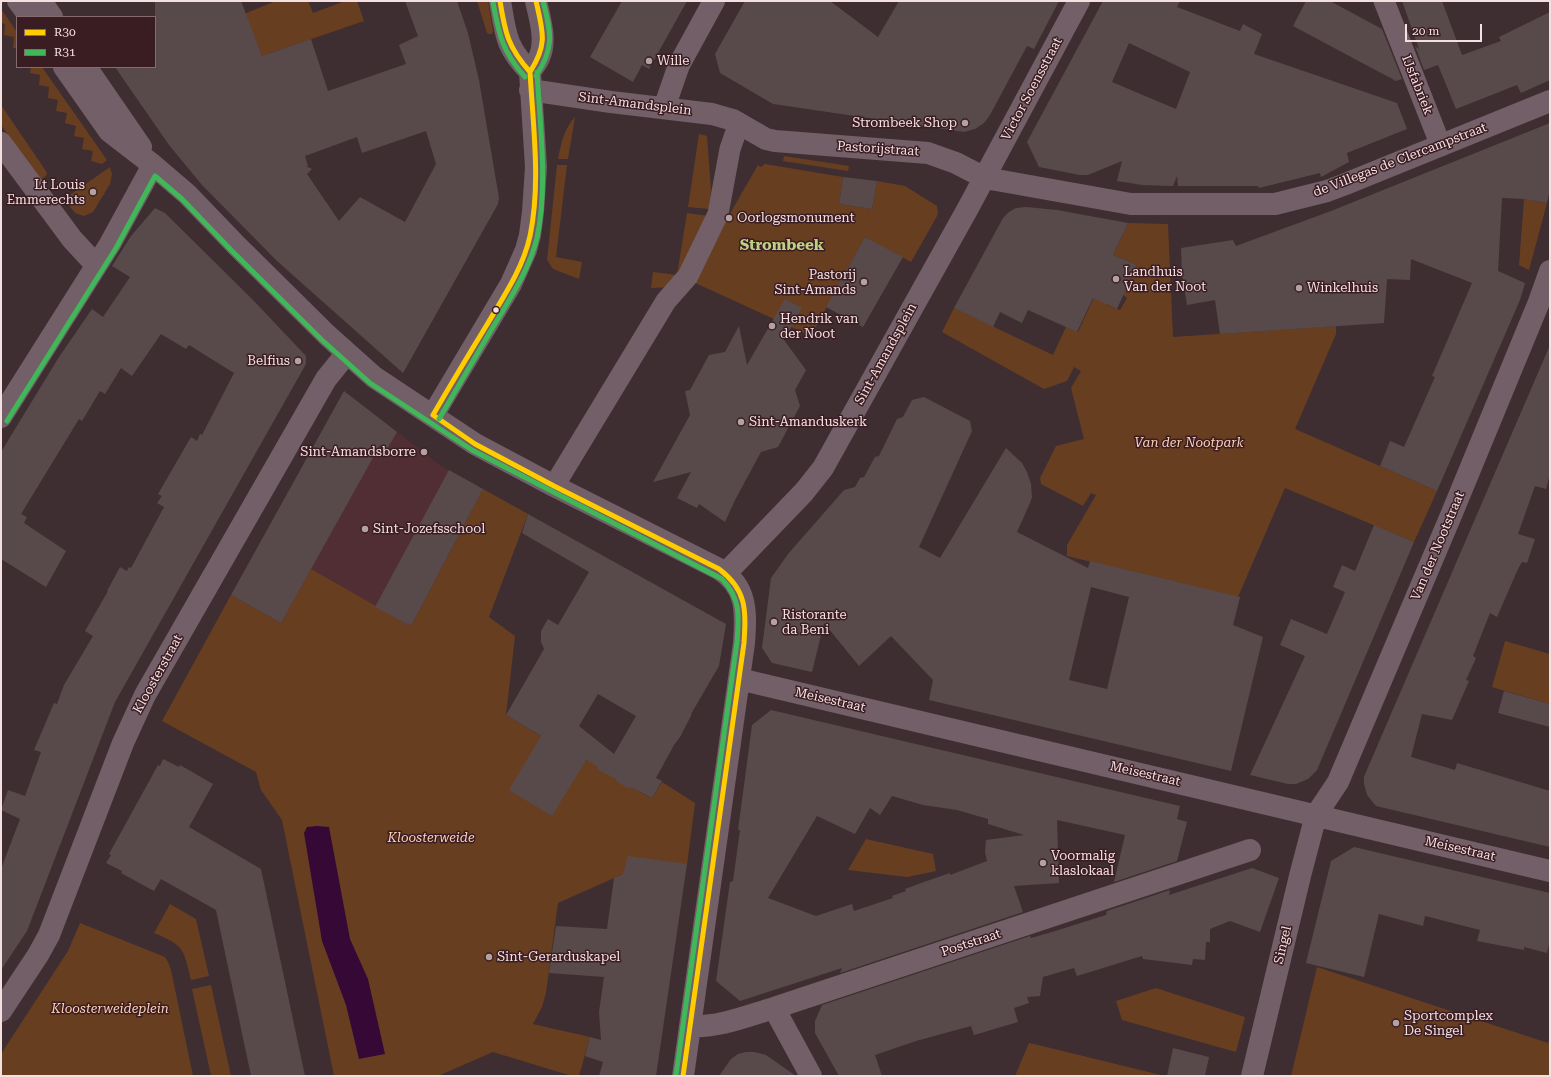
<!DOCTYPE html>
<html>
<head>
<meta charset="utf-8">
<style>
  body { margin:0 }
  #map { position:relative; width:1551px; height:1077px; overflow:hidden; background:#3e2e31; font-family:"Roboto Serif",serif }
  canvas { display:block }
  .frame { position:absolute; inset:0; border:2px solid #f4dfe1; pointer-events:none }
  .legend { position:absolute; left:16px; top:16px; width:140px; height:52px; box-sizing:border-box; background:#3a1d22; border:1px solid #846b6e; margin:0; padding:5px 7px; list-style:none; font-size:12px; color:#f4dfe1 }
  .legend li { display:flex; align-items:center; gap:8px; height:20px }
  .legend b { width:20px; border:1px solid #846b6e }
  .scale { position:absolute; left:1405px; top:24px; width:77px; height:18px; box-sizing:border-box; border:2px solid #f4dfe1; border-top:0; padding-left:5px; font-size:12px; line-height:14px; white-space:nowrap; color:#f4dfe1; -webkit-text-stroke:3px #3a1d22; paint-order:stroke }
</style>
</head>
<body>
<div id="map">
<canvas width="1551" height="1077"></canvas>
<div class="frame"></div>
<ul class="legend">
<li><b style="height:5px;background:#fc0"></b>R30</li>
<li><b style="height:5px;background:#40b85a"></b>R31</li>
</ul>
<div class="scale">20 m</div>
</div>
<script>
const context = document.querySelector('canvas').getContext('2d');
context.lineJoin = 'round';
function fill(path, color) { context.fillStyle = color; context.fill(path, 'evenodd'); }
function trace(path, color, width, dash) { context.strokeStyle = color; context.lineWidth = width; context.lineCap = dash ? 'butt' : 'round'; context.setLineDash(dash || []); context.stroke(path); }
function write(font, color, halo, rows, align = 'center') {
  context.font = font + ' "Roboto Serif",serif'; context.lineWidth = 3; context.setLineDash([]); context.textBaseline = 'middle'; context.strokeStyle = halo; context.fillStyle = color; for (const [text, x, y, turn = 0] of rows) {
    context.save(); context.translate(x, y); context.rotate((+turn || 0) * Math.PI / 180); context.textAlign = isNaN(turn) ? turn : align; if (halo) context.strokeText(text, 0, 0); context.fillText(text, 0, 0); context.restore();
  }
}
fill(new Path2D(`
  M342 397H352L441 466 483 489 411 626 375 607 281 623 231 595Z`), '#512e34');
fill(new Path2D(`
  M276 1H308L313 13 345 1H357L364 21 262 56 244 14Z
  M477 1H488L493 31 492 34H488L487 33Z
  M1 9 17 32V48H13L14 37 4 35 5 24 1 23Z
  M31 67H42L107 160 102 164 91 161 93 151 82 149 84 138 74 136 76 126 65 123 67 113 56 111 58 100 48 98 49 87 39 85 40 75 30 73Z
  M1 105 46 171 47 174 44 178 40 179 37 176 1 125Z
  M575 117 568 159H558C561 143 564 129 575 117Z
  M699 134 707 136 711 190 709 209 688 207Z
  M784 156 849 166 848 171 783 161Z
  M765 164 843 177 839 204 872 209 877 181 905 186 937 206 938 212 937 216 911 262 865 237 811 336 691 281 758 165 761 167Z
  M557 165H567L556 257 582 262 579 279 553 269 547 260Z
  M110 167 112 174 110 184 93 212 84 216 75 213 64 199Z
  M1524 199 1547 203 1529 270 1519 265Z
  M687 213 709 216 671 287 651 288 653 272 677 275Z
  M1128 223 1168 224 1173 337 1336 326V334L1295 429 1437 491 1414 542 1285 488 1238 597 1067 556V545L1096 495 1091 493 1083 506 1041 484 1040 478 1056 446 1084 439 1071 388 1081 371 1074 367 1067 381 1044 389 942 332 954 308 1053 355 1066 327 1078 332 1096 293 1110 298 1107 305 1120 310 1127 298 1123 295 1137 265 1113 255Z
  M483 489 528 514 489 617 515 636 506 715C540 735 575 760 614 770L616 781 637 785 640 792 652 798 662 782 695 803 687 865 623 874 558 903 546 993 542 1007 533 1024 590 1037 579 1076H572L493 1052 438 1076H334L282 820 261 790 256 772 162 721 231 595 281 623 311 569 411 626Z
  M1505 641 1550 654V704L1492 687Z
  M866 839 933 854 936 871 907 877 848 870Z
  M170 904 196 919 209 976 191 980C183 948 185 946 154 933Z
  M80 923 165 957 168 962 171 970 193 1076H1V1054L68 951Z
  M1317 967 1548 1043 1550 1037V1076H1291Z
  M211 985 231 1076H211L192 989Z
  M1156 988 1245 1017 1236 1052 1122 1020 1116 1001Z
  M1029 1043 1038 1045 1165 1076H1015Z`), '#683e21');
fill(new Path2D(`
  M317 826 329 827 350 939 368 979 385 1054 359 1059 346 1005 322 941 304 833 307 827Z`), '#360836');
fill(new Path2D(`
  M155 1H241L262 56 311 39 328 91 406 64 399 45 418 36 405 1H457L468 33 479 80 499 198 498 204 403 373 277 261 202 185 169 145 115 67H155ZM426 131 436 164 405 222 360 197 339 221 307 174 312 169 306 166H308L305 156 357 137 362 153Z
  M622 1H687L649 69 642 65 633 82 590 57Z
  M745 1H830L878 37 899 1H1059L1034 49 1027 46 990 115 984 123 975 129 964 132 773 104 720 73 715 54Z
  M1103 1H1180L1177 7 1240 31 1243 24 1262 34 1254 54 1397 103 1407 129 1347 153 1349 162 1321 177 1320 173 1259 188 1258 186H1178L1177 176 1173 186 1142 185 1117 181 1122 161 1088 175H1080L1039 167 1027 142ZM1129 43 1190 72 1176 109 1112 82Z
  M1306 1H1330L1382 29 1402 79 1396 81 1293 26Z
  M1402 1H1442L1462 55 1501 41 1499 37 1550 12V80L1521 93 1517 85 1456 109 1438 65 1424 70 1415 46 1419 49Z
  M1550 123V188L1547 203 1524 199 1502 198 1498 271 1525 283 1520 300 1437 491 1380 466 1390 441 1404 447 1435 377 1432 376 1472 283 1411 259 1410 280 1387 279 1384 323 1220 334 1215 300 1187 305 1182 275 1181 248 1233 240 1236 246 1331 211Z
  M843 177 877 181 872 209 839 204Z
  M1026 207 1057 210 1128 223 1113 255 1137 265 1117 309 1093 298 1077 332 1028 310 1022 323 1000 312 993 327 954 308 1003 218 1009 212 1016 208Z
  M155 208 165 213 253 300 306 356V364L115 702 27 931 1 970V869L20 819 1 810 8 790 25 796 41 752 34 750 54 703 57 704 64 685 93 636 85 631 108 591H107L120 567 127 571 129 567 131 568 164 507 157 503 162 496 158 494 191 437 197 441 200 434 202 435 234 373 189 345 186 349 161 334 132 376 121 368 105 394 100 391 82 421 79 419 21 514 27 517 24 523 66 551 46 587 1 559V452L59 357 92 309 103 317 130 277 112 266 131 236Z
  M865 237 903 257 863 327 826 307Z
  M785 299 802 308 784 340 806 370 795 390 800 406 778 447 761 452 735 500 725 522 699 504 697 508 677 498 691 472 653 482 690 415 685 391 690 390 709 355 725 352 739 326 747 365Z
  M1550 345V474L1546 489 1535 486 1518 534 1535 539 1527 563 1522 562 1518 569 1497 617 1490 613 1473 656 1476 658 1466 680 1469 681 1452 720 1422 714 1411 757 1455 770 1457 763 1550 791V847L1376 806 1367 795 1364 784V777L1369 765Z
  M344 391 397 432 387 449 380 445 281 623 231 595Z
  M924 397 970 421 972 431 919 547 940 558 1006 448 1022 463 1027 472 1031 484 1032 497 1030 503 1017 532 1088 568 1090 561 1240 597 1233 625 1263 637 1231 771 929 700 933 680 891 636 859 666 824 623 812 672 772 663 762 648 771 578 788 554 844 490 855 487 860 478 864 477 875 457 879 456 897 419 903 417 912 400ZM1091 587 1129 597 1107 689 1069 680Z
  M449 470 483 489 411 626 375 607Z
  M528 514 726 624 719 666 691 714H692L680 737 674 745 656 778 662 781 652 798 631 787 628 788 616 781V779L597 769 598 767 586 760 552 816 509 790 541 736 506 715 544 649 541 642V631L548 619 558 625 589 572 522 533ZM598 694 636 716 614 754 579 726Z
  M1374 525 1414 542 1317 770 1308 779 1296 784H1288L1250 775 1305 656 1280 645 1291 619 1327 634 1345 592 1333 587 1342 565 1355 571Z
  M1504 691 1550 704V727L1498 713Z
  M771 710 1180 806 1177 819 1187 822 1177 861 1114 882 1125 835 1057 820 1059 883 1014 886 1023 912 840 973 842 968 740 1001 716 981 730 882 733 881 740 830H738L752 725ZM892 796 923 805 957 810 988 819V824L1024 835 986 840 985 852 987 861 950 875V873L924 882 905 889 906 891 892 896 893 898 854 911 852 904 816 916 768 898 817 816 855 834 870 808 880 815Z
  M163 759 179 767 180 765 213 784 189 827 261 869 305 1076H251L216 910 161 879 154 891 121 873 122 871 106 863 111 855 109 854 158 765 160 766Z
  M1354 847 1550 893V940L1547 953 1524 947V950L1477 941 1480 930 1425 916 1423 926 1379 914 1364 977 1306 963 1331 861Z
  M628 856 687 864 656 1076H599L603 1062 585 1056 590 1037 601 1040 599 1012 604 977 549 973 556 926 607 929 614 878 623 874Z
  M1252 868 1279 878 1260 932 1230 921 1210 929V942H1206L1205 960 1193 959 1192 965 1143 959 1142 956 1077 976 1074 968 1043 977 1040 996 1027 997 1029 1003 1014 1008 1018 1022 974 1035 971 1026 916 1041 875 1055 882 1076H839L815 1033V1021L822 1005 1030 936 1031 938 1052 932 1106 915 1107 911 1170 890 1169 895Z
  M1173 1048 1209 1057 1205 1076H1167Z
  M746 1052H754L766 1055 796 1076H719L731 1059 738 1054Z`), '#584a4a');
trace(new Path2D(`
  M1384 1 1441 146
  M554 486 666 301 688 276 718 214 730 149 739 123`), '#725f67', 21);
trace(new Path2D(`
  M18 1 30 17
  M41 1 52 17
  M500 1C506 35 505 46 530 72
  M64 67 109 131 153 165 187 194 237 246 327 335 374 377 475 444 554 486 719 569C748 587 746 613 744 643L683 1076
  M86 67 141 147
  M530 72C533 67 537 63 539 58 547 41 540 19 536 1
  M530 90 611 102 712 114 733 120 766 139 775 141 928 153 956 163 985 178 1131 204H1275L1327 191 1343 185 1550 101
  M664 108 679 65 714 1
  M1 143 72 239 96 265
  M433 415 511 284 526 250 530 235 533 212 536 167 530 72
  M1 417 110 244 153 165
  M726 573 804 492 823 468 967 210 1079 1
  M739 679 1550 871
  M774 1008 811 1076
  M1 1011 38 955 49 935 123 743 145 695 326 379 347 353
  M690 1026C718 1028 747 1016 774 1008L1250 850
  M1252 1076 1300 876 1316 815 1338 782 1452 513 1539 302 1550 271`), '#725f67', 22);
trace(new Path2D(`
  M500 1C505 33 508 47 530 72
  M530 72C548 44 543 32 536 1
  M433 415 475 444 554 486 719 569C747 590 746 610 744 643L683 1076
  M433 415C451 384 469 354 488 323 504 296 523 268 530 236 541 184 533 125 530 72`), '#fc0', 5);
trace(new Path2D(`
  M493 2C499 35 502 51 525 77
  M536 76C555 47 551 33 543 1
  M439 419C457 388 475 358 493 327 510 299 529 270 537 238 548 186 540 124 537 72
  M7 421 116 248 155 176 182 199 232 251 322 340 370 383 472 450 722 579C741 599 739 616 737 642L676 1075`), '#40b85a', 5);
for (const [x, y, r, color] of [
  [649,61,4,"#b4a1a3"],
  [965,123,4,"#b4a1a3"],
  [93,192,4,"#b4a1a3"],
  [729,218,4,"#b4a1a3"],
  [1116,279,4,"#b4a1a3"],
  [864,282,4,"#b4a1a3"],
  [1299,288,4,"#b4a1a3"],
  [496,310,3.5,"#f4dfe1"],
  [772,326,4,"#b4a1a3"],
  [298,361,4,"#b4a1a3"],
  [741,422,4,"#b4a1a3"],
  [424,452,4,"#b4a1a3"],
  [365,529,4,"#b4a1a3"],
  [774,622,4,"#b4a1a3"],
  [1043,863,4,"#b4a1a3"],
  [489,957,4,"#b4a1a3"],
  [1396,1023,4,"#b4a1a3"]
]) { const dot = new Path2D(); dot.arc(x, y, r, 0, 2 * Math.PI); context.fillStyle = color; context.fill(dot); trace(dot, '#3a1d22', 1.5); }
write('13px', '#f4dfe1', '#3a1d22', [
  ["Wille",657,61],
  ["Strombeek Shop",957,123,"right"],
  ["Lt Louis",85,185,"right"],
  ["Emmerechts",85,200,"right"],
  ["Oorlogsmonument",737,218],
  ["Landhuis",1124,272],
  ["Van der Noot",1124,287],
  ["Pastorij",856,275,"right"],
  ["Sint-Amands",856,290,"right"],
  ["Winkelhuis",1307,288],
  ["Hendrik van",780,319],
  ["der Noot",780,334],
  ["Belfius",290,361,"right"],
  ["Sint-Amanduskerk",749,422],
  ["Sint-Amandsborre",416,452,"right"],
  ["Sint-Jozefsschool",373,529],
  ["Ristorante",782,615],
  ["da Beni",782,630],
  ["Voormalig",1051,856],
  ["klaslokaal",1051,871],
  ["Sint-Gerarduskapel",497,957],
  ["Sportcomplex",1404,1016],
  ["De Singel",1404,1031]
], 'left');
write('13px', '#f4dfe1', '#3a1d22', [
  ["IJsfabriek",1417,85,68],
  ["Victor Soensstraat",1032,89,-62],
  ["Sint-Amandsplein",635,104,7],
  ["Pastorijstraat",878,149,4],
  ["de Villegas de Clercampstraat",1400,160,-21],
  ["Sint-Amandsplein",886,354,-61],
  ["Van der Nootstraat",1438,546,-67],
  ["Kloosterstraat",158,674,-61],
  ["Meisestraat",830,700,13],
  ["Meisestraat",1145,774,13],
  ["Meisestraat",1460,849,13],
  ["Poststraat",971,943,-18],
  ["Singel",1283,945,-77]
]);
write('italic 13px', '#fed2b6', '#3a1d22', [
  ["Van der Nootpark",1189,443],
  ["Kloosterweide",431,838],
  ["Kloosterweideplein",110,1009]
]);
write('bold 15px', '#bed085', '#3a1d22', [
  ["Strombeek",782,246]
]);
</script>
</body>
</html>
